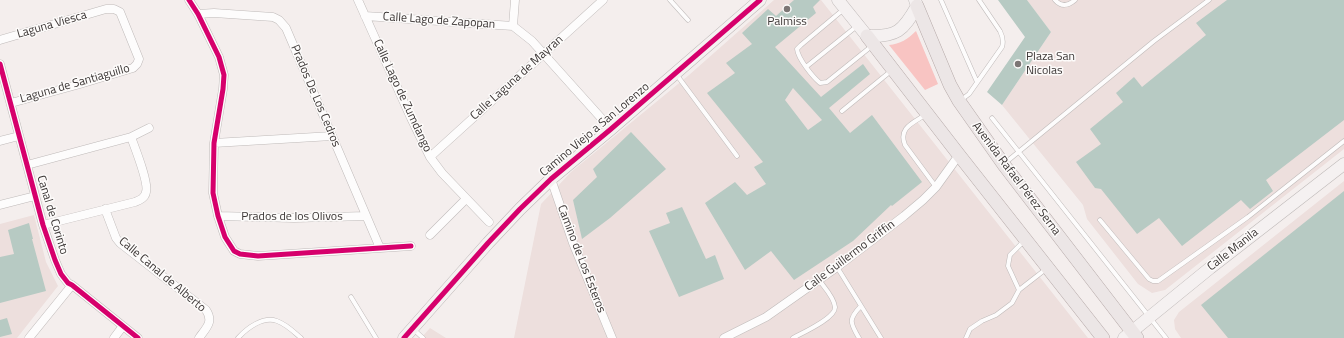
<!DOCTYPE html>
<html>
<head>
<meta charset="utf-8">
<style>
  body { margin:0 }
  canvas { display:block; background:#f4eeed }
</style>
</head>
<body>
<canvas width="1344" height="338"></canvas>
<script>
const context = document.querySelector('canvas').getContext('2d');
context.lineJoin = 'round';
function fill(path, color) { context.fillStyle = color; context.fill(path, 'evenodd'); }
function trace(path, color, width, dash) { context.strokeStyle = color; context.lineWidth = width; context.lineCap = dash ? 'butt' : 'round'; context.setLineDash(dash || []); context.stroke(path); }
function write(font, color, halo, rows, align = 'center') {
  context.font = font + ' "Titillium Web",sans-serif'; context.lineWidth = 3; context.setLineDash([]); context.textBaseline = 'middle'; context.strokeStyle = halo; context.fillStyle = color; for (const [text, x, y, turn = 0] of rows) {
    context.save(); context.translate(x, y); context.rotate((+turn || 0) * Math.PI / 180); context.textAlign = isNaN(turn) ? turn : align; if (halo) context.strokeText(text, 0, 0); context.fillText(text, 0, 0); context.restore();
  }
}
fill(new Path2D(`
  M774 0H821L1088 338H514L541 204 571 172 689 75Z
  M1027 0H1344V149L1165 290 1152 293 1138 284 1087 219 1083 205 1002 105 1051 32Z
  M1344 181V338H1181L1175 329 1174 320 1179 312Z
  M34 215 46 262 58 286 17 338H0V224Z
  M430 328 446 338H421Z`), '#eddfdd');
fill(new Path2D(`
  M916 31 938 84 925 90 889 45C900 44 908 39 916 31Z`), '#f8c4c2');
fill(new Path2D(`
  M794 0H820L813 7 816 13 775 47 821 97 863 64 870 74 829 108 850 133 872 115 922 182 892 206 891 205 853 241 794 280 771 251 745 270 705 203 735 182 747 195 766 184 754 167 763 162 707 93 735 73 726 63 752 44 742 33 768 9 776 16ZM793 88 822 120 808 130 785 100Z
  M998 0H1027L1051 32 1002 105 987 92 1025 37Z
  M1227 0H1344V120L1266 180 1273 191 1250 209 1241 200 1182 246 1159 218 1137 234 1101 189 1095 188 1076 162 1101 144 1090 129 1123 102 1116 93 1134 77 1142 87 1206 35 1196 23Z
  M631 132 666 169 610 218 582 239 573 200 597 177 593 169Z
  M1344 191V338H1228L1201 305Z
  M682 207 706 259 715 255 724 279 679 297 649 231 670 223 666 213Z
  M29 223 33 239H32L46 291 0 303V257L14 254 8 230Z
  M7 318 12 334 0 337V320Z`), '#b7cac3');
const lane = new Path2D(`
  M670 0 688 20
  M941 0 977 82
  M1055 0C1061 7 1068 6 1075 0
  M844 9 801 45 797 49C798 59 813 77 820 83L827 82 873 45
  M806 67 857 26
  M676 74 737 156
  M961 100 969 94 1002 47C1004 41 1003 37 1000 31L979 0
  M842 111 891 71
  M925 115C913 123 898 128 905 145L936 187
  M992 118 1166 338
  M1005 163 1154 41 1209 0
  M1100 220 1149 279 1153 281H1158L1248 217 1344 141
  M837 267 881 338
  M1019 290 1008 266 1010 255 1024 241
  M351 297 376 338
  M413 329 423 338
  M238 338C247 328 263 316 277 321 286 324 294 332 301 338
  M793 338C802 333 836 318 835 307 834 297 824 287 819 280
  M859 338C850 323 848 319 861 306
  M966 338 970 329 982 321 996 315 1012 303 1019 290 1046 269`);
const street = new Path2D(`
  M189 0 198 14 219 57 224 75 223 89 214 143 213 193 218 216 225 237 234 251 240 254 258 256 411 246
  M358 0 411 118 430 157 442 173 489 222
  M198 14 214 13 273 17 279 20 286 28 380 248
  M365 16 513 26
  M513 26 532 41 611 129
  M513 26 515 0
  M0 40 106 9H114L120 12 139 59 137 64 133 68 80 84 11 103
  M0 64 43 225 55 260 61 274 68 283 72 285 138 338
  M0 141 19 136
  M214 143 332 136
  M430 157 603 0
  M27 165 131 137
  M551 179 573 243 612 338
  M0 205 35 196
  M105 209 116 238 120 243 206 310C214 322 206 328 199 338
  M218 216 294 218 366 216
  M43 225 135 202C140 200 145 198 146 192 149 183 135 148 131 137L149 128
  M430 235 466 199
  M29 338 72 285
  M114 338 123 326
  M724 338 766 317 837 267 904 216 923 200 936 187 959 155`);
const secondary = new Path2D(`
  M838 0 867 36C897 37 903 31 917 6L915 0
  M404 338 488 243 520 209 551 179 611 129 760 0
  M1124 338 1210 268 1344 164`);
const primary = new Path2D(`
  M917 6 950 85 959 101 1004 165 1137 338
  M867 36 959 155 1103 338`);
trace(lane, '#bfbab9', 5);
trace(street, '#bfbab9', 9);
trace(secondary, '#bfbab9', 13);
trace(primary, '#b6aaa9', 14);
trace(lane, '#fdfcfc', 4);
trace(street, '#fdfcfc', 8);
trace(secondary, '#f5f1f1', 12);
trace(primary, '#ece6e6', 13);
trace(new Path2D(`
  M189 0 198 14 219 57 224 75 223 89 214 143 213 193 218 216 225 237 234 251 240 254 258 256 411 246
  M0 64 43 225 55 260 61 274 68 283 72 285 138 338
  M404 338 488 243 520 209 551 179 611 129 760 0`), '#d6006c', 5);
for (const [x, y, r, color] of [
  [787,9,4,"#7c7675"],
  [1018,64,4,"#7c7675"]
]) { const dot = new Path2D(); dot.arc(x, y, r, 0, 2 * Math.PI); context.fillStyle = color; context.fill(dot); trace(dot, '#fdfbfa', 1.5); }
write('12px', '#3b3635', '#fdfbfa', [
  ["Calle Lago de Zapopan",439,21,4],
  ["Laguna Viesca",52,25,-16],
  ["Calle Laguna de Mayran",517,78,-42],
  ["Laguna de Santiaguillo",75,84,-16],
  ["Prados De Los Cedros",315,96,67],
  ["Calle Lago de Zumdango",402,96,65],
  ["Camino Viejo a San Lorenzo",595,130,-40],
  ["Avenida Rafael Pérez Serna",1016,179,53],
  ["Canal de Corinto",52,215,73],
  ["Prados de los Olivos",292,217],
  ["Calle Manila",1233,250,-38],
  ["Calle Guillermo Griffin",850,256,-37],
  ["Camino de Los Esteros",581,259,69],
  ["Calle Canal de Alberto",162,275,40]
]);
write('12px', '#3b3635', '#fdfbfa', [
  ["Palmiss",787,22],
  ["Plaza San",1026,57,"left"],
  ["Nicolas",1026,71,"left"]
]);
</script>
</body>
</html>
